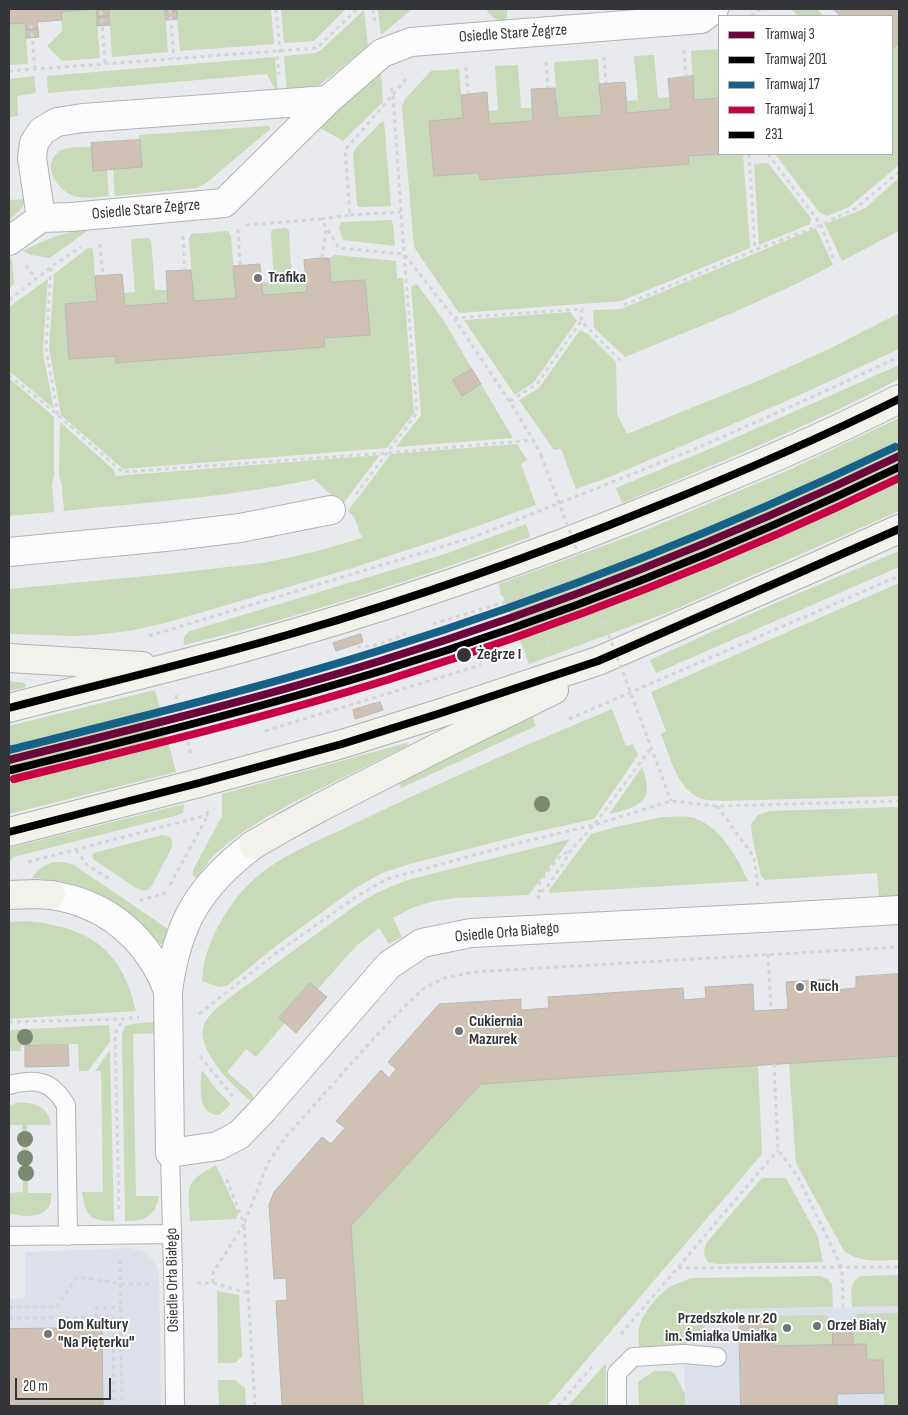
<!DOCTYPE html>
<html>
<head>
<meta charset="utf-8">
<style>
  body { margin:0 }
  #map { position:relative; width:908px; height:1415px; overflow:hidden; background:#e8eaed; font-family:"Sofia Sans Condensed",sans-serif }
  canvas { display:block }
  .frame { position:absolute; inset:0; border:10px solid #343538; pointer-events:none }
  .legend { position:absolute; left:718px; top:15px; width:175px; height:140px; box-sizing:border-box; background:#fff; border:1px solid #aeaeaf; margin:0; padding:6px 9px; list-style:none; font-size:15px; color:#343538 }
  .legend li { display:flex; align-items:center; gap:10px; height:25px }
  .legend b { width:25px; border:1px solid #aeaeaf }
  .scale { position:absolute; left:15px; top:1378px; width:96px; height:22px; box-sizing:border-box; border:2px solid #343538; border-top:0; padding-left:6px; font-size:15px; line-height:18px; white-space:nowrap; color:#343538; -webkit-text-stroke:4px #fff; paint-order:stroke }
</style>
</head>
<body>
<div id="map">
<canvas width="908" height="1415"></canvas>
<div class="frame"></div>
<ul class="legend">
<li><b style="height:6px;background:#6d053d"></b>Tramwaj 3</li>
<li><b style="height:6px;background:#000"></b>Tramwaj 201</li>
<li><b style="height:6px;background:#166187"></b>Tramwaj 17</li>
<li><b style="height:6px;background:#ca0047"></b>Tramwaj 1</li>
<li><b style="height:6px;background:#000"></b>231</li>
</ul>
<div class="scale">20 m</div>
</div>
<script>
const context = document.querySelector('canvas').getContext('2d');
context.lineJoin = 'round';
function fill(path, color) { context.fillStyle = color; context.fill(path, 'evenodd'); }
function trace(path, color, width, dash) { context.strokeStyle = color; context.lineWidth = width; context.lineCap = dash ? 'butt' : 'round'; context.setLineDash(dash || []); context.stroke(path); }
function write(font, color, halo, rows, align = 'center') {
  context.font = font + ' "Sofia Sans Condensed",sans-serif'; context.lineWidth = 4; context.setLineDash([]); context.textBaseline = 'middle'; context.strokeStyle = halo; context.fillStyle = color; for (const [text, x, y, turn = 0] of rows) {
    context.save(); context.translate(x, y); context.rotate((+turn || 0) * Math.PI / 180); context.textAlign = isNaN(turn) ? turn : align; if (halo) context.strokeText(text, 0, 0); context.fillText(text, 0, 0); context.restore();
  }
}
fill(new Path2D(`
  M130 1248 143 1251 154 1261 159 1271 161 1406H9V1299L25 1298V1252Z
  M899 1278V1406H685L684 1345 666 1310 868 1307Z`), '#dce0ea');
fill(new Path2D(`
  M96 9 100 58 62 61 47 46 62 31 61 12Z
  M109 9H165L168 52 112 57Z
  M176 9H271L274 44 180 51Z
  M281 9H346L314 41 284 43Z
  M382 9H412L381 35 378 10Z
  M486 9H507V21C497 21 491 18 486 9Z
  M791 9H817L823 16H798Z
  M364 10 368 46 321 84 311 89 287 94 284 56 315 53 321 50Z
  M25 23 28 64 9 65V24Z
  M899 43V165L849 207 827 216 819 212 775 154H892V49Z
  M719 49V98L694 100 691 51Z
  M654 55 658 98 670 97 671 109 627 113 626 101 638 100 634 56Z
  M275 57 278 95 267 74 48 93 47 76Z
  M598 59 602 115 558 118 554 62Z
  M518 65 521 108H532L533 121 489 124 488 111 498 110 495 66Z
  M459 69 463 118 429 121 434 176 479 173 480 180 688 164V156L719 154H743L750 248 621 301 459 313 414 247 402 107 405 99 431 71Z
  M381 73 383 102 343 141 320 128 322 123 371 81Z
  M34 76 36 93 17 96 18 116 9 117V79Z
  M384 121 391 206 359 207 357 205 353 153 355 149 380 123Z
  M266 126H269L270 129 268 131 205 184 196 188 115 196 113 169 142 167 139 135Z
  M91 147 107 170 109 196C98 197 85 199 74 196 58 191 42 167 57 153 66 146 81 147 91 147Z
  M768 163 811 218 810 224 759 245 754 164Z
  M899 178V231L842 261 825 224 864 209Z
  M26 199C23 209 17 214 9 220V200Z
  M391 220 393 224 395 246 343 240 339 228 341 222Z
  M87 228V231L50 258 31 255 23 251C43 240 64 233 87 228Z
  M286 228 289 231 292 280 306 279 307 292 263 295 262 282 274 281 271 233 273 229Z
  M816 228 833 265C766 301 695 328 625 357L594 328 593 310 621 309Z
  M228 231 231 236 236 298 194 301 189 239 191 234Z
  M149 238 151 241 155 290H167L168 303 125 306 124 293 135 292 131 242 133 239Z
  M88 248H92L93 250 97 301 65 304 69 359 116 356V362L325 346 324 338 369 335 365 280 331 282 329 258 335 255 396 261 397 278H403L414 413 387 448 123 469 61 415 49 348 54 274Z
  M10 257 12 260 14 284 9 289V258Z
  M48 279 43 348 44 359 54 409 14 375 9 372V307Z
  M417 284 444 321 472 369 453 380 462 395 481 384 513 438 396 447 421 415 411 286Z
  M570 312 577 321 534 382 515 395 464 320Z
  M899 313V349L791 399 612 476 576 489 561 449 554 450 519 400 539 388 580 330 588 334 616 362 617 414 627 434 765 378 833 347Z
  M899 365V379C810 426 716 464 622 503L616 488 719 445Z
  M9 378 54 417V475L52 485 54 512 9 516Z
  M899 418V511L669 612 529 664 503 596H501L499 584 641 532 791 469Z
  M60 422 114 470 115 476 380 455 342 505 314 479C232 497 148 502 64 511L62 486 59 475Z
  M517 444 527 460 521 464 536 505 441 539 343 571 165 623 129 631 94 635 75 636 9 634V589L157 575 263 563 314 552 362 538 354 517 348 511 391 454Z
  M526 524 530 537C417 579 301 617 184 645 183 638 184 635 190 631L445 554Z
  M899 551V567L656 673 650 660 764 608Z
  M899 583V796L723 801C718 800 712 801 707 800 677 794 671 758 661 734L666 731 651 692Z
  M9 681 25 683 26 686 24 688 9 691Z
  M155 690 176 772 9 814V726Z
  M612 709 626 746 633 744 638 755 594 819 522 835 410 864 382 873 354 889 276 946 227 986 219 987 202 981C203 974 203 966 205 959 212 933 228 906 246 887 276 856 318 841 356 823 440 782 526 745 612 709Z
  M532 716 536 726 401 788 399 783Z
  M406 743 408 744 407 746 294 802 265 818 237 836 214 855 196 878 193 875V870L222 816V794Z
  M642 767C656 802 639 807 609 814Z
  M184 804 183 813 178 815 14 857 9 862V848Z
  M899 807V873L898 874 899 897 879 898 877 873 765 880 761 876 752 836 751 824 758 815 770 811Z
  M663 817C671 817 682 816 690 817 712 822 727 842 738 861 743 867 743 876 749 881L549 893V890L591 834 620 826Z
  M162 835 168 836 172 840V847L151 887C145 892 142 891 136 888L93 859 92 855 94 853Z
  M570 839 529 895 456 898 434 901 412 908 393 918 402 937 389 944 379 928 356 946 318 989 310 983 279 1018 285 1023 256 1057 246 1049 227 1072 252 1094 254 1100 252 1102C235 1088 198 1053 203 1028 204 1023 207 1019 210 1015 224 1000 242 989 258 977 281 959 305 942 329 925 340 917 351 908 363 901 378 891 395 885 411 879Z
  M53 862H64L74 865 168 929 164 942 161 944 158 943C120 898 90 883 32 878 38 869 43 866 53 862Z
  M25 921C87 926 122 948 136 1011L9 1019V922Z
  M155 1022 156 1033 133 1034 136 1196H159C155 1217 145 1221 125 1221L122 1033 125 1026 132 1024Z
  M109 1025 110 1042 88 1071H79L78 1044 21 1046V1051H9V1030Z
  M110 1050 114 1221C89 1221 86 1216 82 1192H103L101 1071H95Z
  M899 1056V1260C878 1260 863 1264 844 1251L796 1163 789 1063Z
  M758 1065 762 1154 547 1406H363L351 1226 481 1084Z
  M203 1071 216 1089 231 1104 219 1115C197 1115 201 1088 201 1073Z
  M16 1103C33 1102 48 1105 51 1125H27L28 1193H52C51 1197 51 1202 50 1205 43 1219 20 1217 9 1213V1193L23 1192 22 1125H9V1106Z
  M216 1165 238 1213 236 1219 190 1221C188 1186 183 1183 216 1165Z
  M762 1178H786L818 1237 823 1262 716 1264 708 1262C703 1254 703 1250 707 1242Z
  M899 1275V1306L852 1307C852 1295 848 1282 861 1276Z
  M820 1276 828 1279 832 1285 833 1307 726 1309V1320L706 1324C691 1353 668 1347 639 1348 639 1341 638 1334 639 1328 642 1314 658 1294 670 1287 677 1283 684 1281 692 1278Z
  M217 1291 239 1295 242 1356 235 1363H218Z
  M898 1313 899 1406H884L883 1360H867L866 1344 853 1345V1319L857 1314Z
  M826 1315 833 1321V1345L773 1346 772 1316Z
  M606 1363V1406H568Z
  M654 1371H670L675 1374 685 1394V1406H639L638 1382Z
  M218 1380H235L245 1388 246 1406H219Z`), '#c8dab8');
const building = new Path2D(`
  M9 9H109V16L97 17 96 9 61 12 62 20 37 22 38 29 26 30 25 23 9 24Z
  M165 9H176L177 11H165Z
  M834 9H899V43L892 49V16H840Z
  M165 11H177V19L166 20Z
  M109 16 110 25 97 26V17Z
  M38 29 39 37 26 38V30Z
  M693 76 694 100 719 98V154L688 156 689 164 480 180 479 173 434 176 429 121 463 118 461 95 487 92 489 124 533 121 531 89 555 88 558 118 602 115 599 84 625 82 627 113 671 109 668 79Z
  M140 140 142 167 93 171 91 143Z
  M322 258H329L331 282 365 280 370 335 324 338 325 347 116 363V356L69 359 65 304 97 301 95 276 122 274 125 306 168 303 166 271 191 270 194 301 236 298 233 266 260 264 263 295 307 292 304 260Z
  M472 369 481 384 462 396 453 380Z
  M361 634 363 642 336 651 333 643Z
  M380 702 383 710 355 719 353 710Z
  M899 974V1056L481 1084 351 1226 363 1406H282L276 1301 287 1300 286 1278 274 1279 269 1205 274 1192 322 1137 331 1144 345 1128 336 1121 381 1070 389 1078 396 1069 388 1062 439 1004 521 999V1010L549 1008 548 997 683 988 684 1000 706 998 705 987 753 984 754 1011 788 1009 786 982 834 979 835 990 856 988V977Z
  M310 983 327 997 296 1033 279 1018Z
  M68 1045 69 1066 25 1067V1046Z
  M739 1316H772L773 1346 866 1344 867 1360H883L884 1393 837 1394V1406H741Z
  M102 1328 103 1406H9V1329Z
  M833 1333H853V1345H833Z`);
fill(building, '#cfc2b4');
trace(building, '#b7b7b7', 1);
const lane = new Path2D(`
  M9 1085C36 1078 51 1080 66 1105L68 1236
  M170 1153 174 1313 175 1406
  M9 1236 172 1234
  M617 1406V1373L633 1357 684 1354 717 1357`);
const street = new Path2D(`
  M41 218 32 158 34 143 42 131 57 122 83 118 328 100
  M9 241 41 218 71 217 224 203 328 100 382 53 411 42 701 19 714 9
  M9 552 165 537 240 528 331 510
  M51 895C63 897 74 899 85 904 124 919 154 952 168 991L170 1153 218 1146 239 1135 263 1110 389 965 422 943 471 933 762 918 899 910
  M168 991C177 923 199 886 253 845`);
const secondary = new Path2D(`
  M9 658 142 666
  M9 708C85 688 162 670 239 649 384 609 526 560 665 503 744 471 823 438 899 399
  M9 832 199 783 342 744 441 713 598 661 817 566 899 529
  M253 845 286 826 319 808 450 741 554 690
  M9 895 35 894 51 895`);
trace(lane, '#b0b2b5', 20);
trace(street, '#b0b2b5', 30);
trace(secondary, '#b0b2b5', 30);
trace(new Path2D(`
  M170 9 174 58
  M276 9 280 50 277 56 279 74
  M373 9 375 23
  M101 11 105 64
  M751 16 760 9
  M31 25 35 69
  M684 50 686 77
  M604 57 606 83
  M546 62 548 88
  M466 67 468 94
  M9 71 317 48 357 9
  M749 154 755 250
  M768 154 821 225 833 258
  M350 215 401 212
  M321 219 350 215 345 150 409 76
  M246 225 321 219 339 248 404 254 454 318 510 402 533 440 541 455
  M238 229 240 265
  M183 236 185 270
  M100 244 103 276
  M322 258 326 229
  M26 265 36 279
  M51 268 46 348 58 415
  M9 300 51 267 81 247
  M624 305 755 250 821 225 856 208 899 172
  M454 318 582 309 581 321 621 361
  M9 375 58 415 122 472 388 453 533 440
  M510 401 537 384 581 321
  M356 494 417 413 404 254 393 95 391 85
  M433 624 505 602 585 572
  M149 636 474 537 695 449 808 399 899 357
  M546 644 604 622
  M357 647C375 647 393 640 408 632
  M176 695 191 754
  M569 719 899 576
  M265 731 481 665
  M648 739 671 801
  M717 806 754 857 758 888
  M76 850 87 865 110 879
  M28 862 208 815
  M170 885 208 815 207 811
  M539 893 540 882 557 859 570 850
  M140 899 141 900 166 893
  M538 899 539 894 546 888 561 867 571 850 594 825 651 748
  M768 954 771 1010
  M199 1014 271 957 357 896 387 879 522 842 594 825 671 801 717 806 899 801
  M9 1022 124 1019 139 1017
  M200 1056 234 1098
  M774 1064 778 1150 798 1177 842 1268 843 1307
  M119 1209 115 1033 123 1020
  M120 1260 122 1406
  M678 1268 899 1267
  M197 1283H213L248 1293
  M213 1283V1273L244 1224 225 1175
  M9 1307H57L76 1278H88L121 1284H149
  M96 1317V1308L121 1307
  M9 1318 113 1317 114 1406
  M621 1334 778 1150
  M255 1406 244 1224 268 1163 284 1139 374 1038 402 1009 423 989 444 978 474 972 899 947
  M558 1406 592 1367`), '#d4d5d6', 3, [4, 4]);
trace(lane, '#fcfcfc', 18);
trace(street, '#fcfcfc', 28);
trace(secondary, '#f3f1ec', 28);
trace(new Path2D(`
  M541 455 648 739`), '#d4d5d6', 3, [4, 4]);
trace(new Path2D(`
  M9 708C104 683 199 661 294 633 415 598 534 556 652 508 735 475 818 439 899 399
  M9 832 199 783 342 744 441 713 598 661 899 529`), '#000', 8);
trace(new Path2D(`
  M9 760C133 729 257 699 380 661 558 606 731 537 899 456`), '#6d053d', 8);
trace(new Path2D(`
  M11 770C135 739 259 708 381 671 559 617 732 548 899 467`), '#000', 8);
trace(new Path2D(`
  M9 750C132 719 256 689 378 651 555 596 727 528 895 447`), '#166187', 8);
trace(new Path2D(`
  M14 779C139 748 264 718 387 680 563 625 734 558 899 478`), '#ca0047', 8);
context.fillStyle = '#7d8873';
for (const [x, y] of [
  [542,804],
  [25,1037],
  [25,1139],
  [25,1158],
  [26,1173]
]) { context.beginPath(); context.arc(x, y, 8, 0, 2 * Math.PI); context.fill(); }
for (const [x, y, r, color] of [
  [258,278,5,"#737477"],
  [464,655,8,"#343538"],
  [800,987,5,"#737477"],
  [459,1031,5,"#737477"],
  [817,1326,5,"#737477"],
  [787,1328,5,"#737477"],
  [48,1334,5,"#737477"]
]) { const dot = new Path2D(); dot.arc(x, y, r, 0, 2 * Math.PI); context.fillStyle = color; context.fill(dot); trace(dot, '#fff', 2); }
write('16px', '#343538', '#fff', [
  ["Osiedle Stare Żegrze",513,34,-4],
  ["Osiedle Stare Żegrze",146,210,-5],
  ["Osiedle Orła Białego",507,933,-5],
  ["Osiedle Orła Białego",173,1280,-91]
]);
write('bold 16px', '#343538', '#fff', [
  ["Trafika",268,278],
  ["Ruch",810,987],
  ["Cukiernia",469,1022],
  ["Mazurek",469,1040],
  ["Przedszkole nr 20",777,1319,"right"],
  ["im. Śmiałka Umiałka",777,1337,"right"],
  ["Dom Kultury",58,1325],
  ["\"Na Pięterku\"",58,1343],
  ["Orzeł Biały",827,1326]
], 'left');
write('bold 16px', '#343538', '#fff', [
  ["Żegrze I",477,655]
], 'left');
</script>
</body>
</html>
